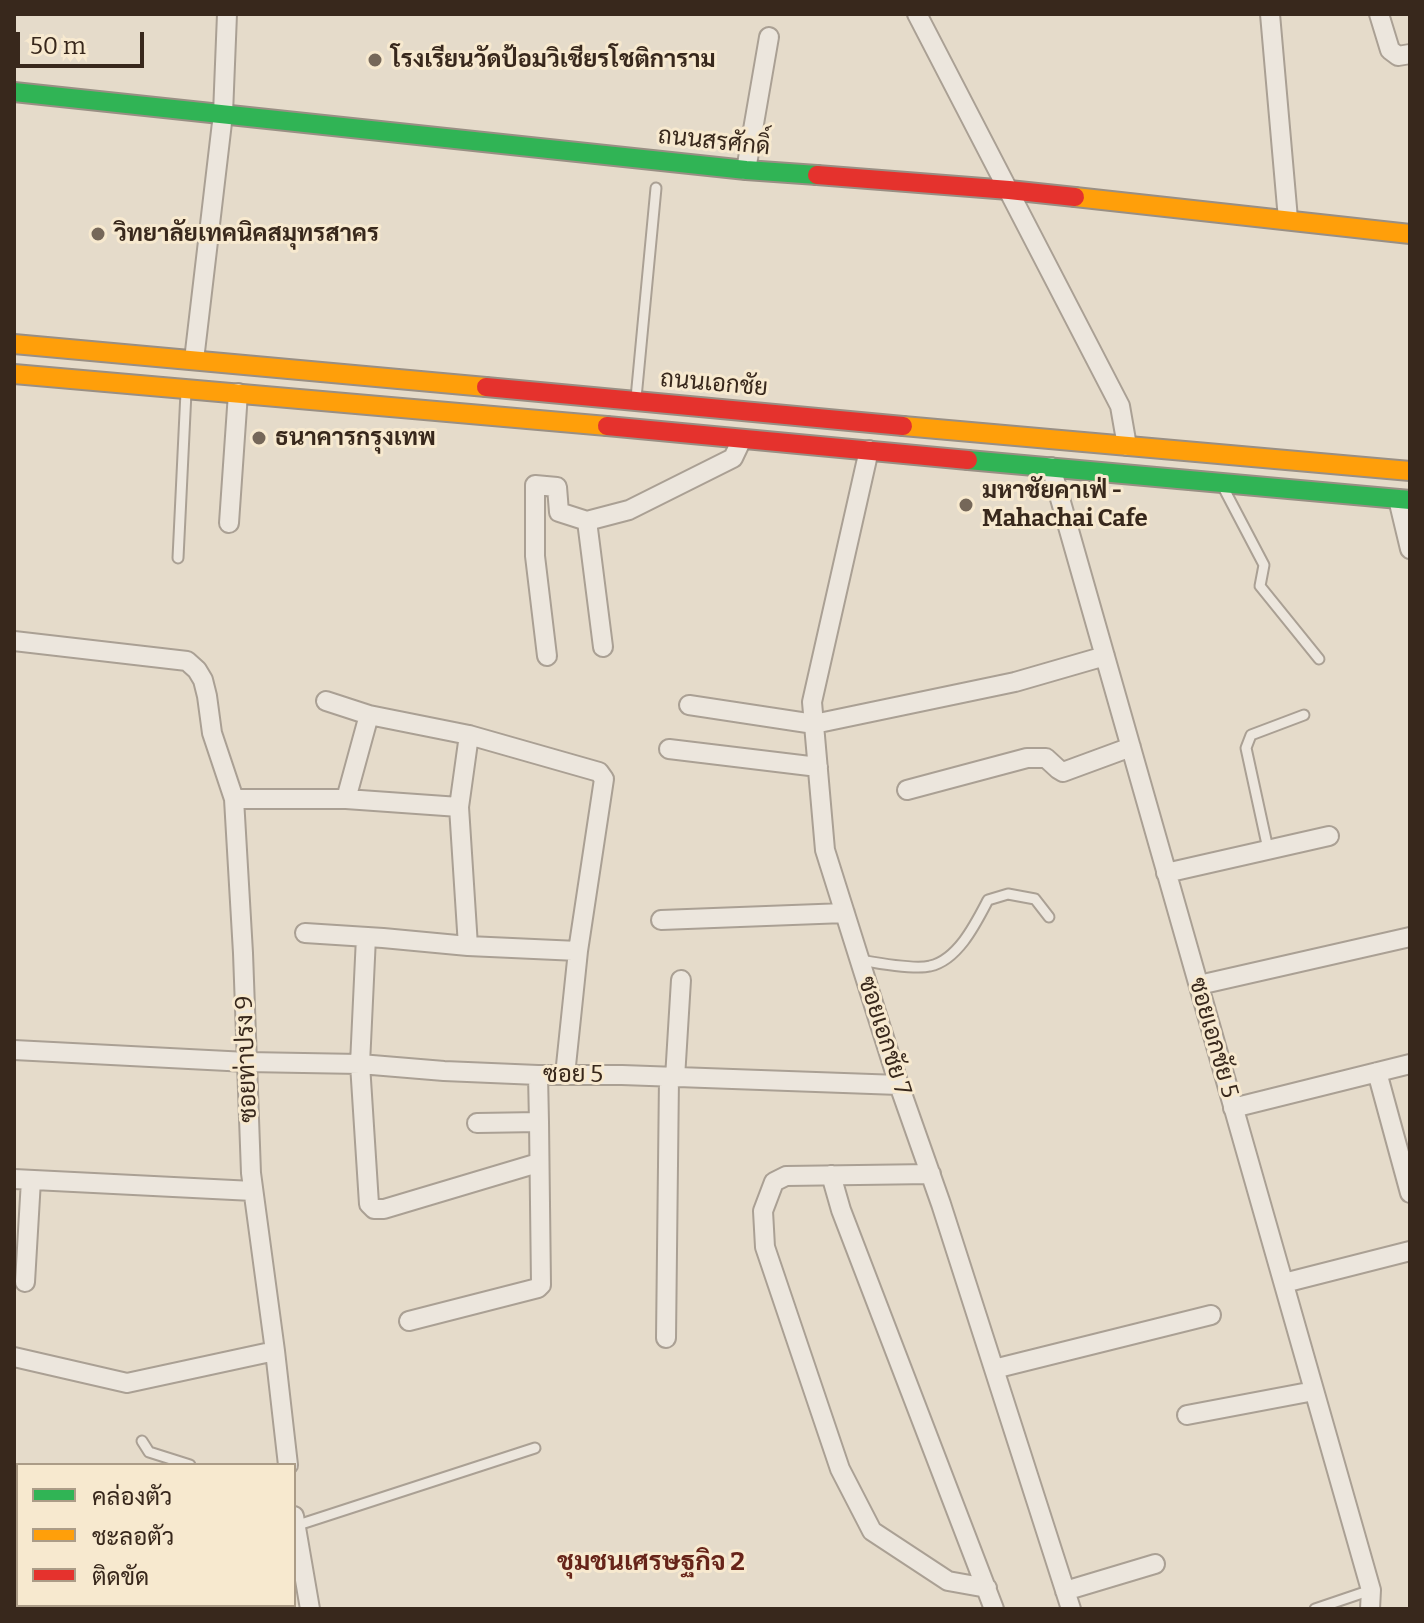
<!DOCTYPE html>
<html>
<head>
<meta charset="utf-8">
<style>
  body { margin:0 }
  #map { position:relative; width:1424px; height:1623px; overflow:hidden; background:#e5dbca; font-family:Bitter,Sarabun,serif }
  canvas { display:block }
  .frame { position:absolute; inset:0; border:16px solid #38281c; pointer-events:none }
  .legend { position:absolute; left:16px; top:1463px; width:280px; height:144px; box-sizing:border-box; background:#f7e9cf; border:2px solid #ab9c87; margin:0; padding:10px 14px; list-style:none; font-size:24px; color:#38281c }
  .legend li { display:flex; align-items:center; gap:16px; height:40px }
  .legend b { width:40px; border:2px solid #ab9c87 }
  .scale { position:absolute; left:16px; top:32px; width:128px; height:36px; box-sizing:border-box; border:4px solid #38281c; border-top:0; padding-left:10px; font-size:24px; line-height:28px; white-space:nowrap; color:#38281c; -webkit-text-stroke:6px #f7e9cf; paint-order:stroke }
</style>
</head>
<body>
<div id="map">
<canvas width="1424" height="1623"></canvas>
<div class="frame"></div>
<ul class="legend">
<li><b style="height:10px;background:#30b455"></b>คล่องตัว</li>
<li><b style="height:10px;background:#ff9f0a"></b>ชะลอตัว</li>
<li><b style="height:10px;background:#e5322d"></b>ติดขัด</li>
</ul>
<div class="scale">50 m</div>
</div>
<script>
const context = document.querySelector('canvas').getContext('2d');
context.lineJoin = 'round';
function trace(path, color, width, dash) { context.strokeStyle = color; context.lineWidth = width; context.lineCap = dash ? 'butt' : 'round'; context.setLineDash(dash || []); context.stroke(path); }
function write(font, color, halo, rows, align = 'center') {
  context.font = font + ' Bitter,Sarabun,serif'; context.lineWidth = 6; context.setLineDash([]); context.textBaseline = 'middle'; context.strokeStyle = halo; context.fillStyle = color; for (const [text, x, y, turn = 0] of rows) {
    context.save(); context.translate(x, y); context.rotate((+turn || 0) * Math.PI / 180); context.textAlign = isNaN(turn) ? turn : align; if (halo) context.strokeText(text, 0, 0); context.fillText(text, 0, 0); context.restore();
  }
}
const lane = new Path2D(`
  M636 398 656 188
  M1222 485 1264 565 1260 586 1319 659
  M178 558 186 392
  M1268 849 1246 748 1251 735 1304 715
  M860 960C877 963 914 970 930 966 958 960 976 923 988 900L1008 894 1035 899 1049 917
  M142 1441 149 1452 190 1465
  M295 1526 535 1448
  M1315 1609 1371 1590`);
const street = new Path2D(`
  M917 14 1120 406 1127 446
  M1270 14 1288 219
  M1379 14 1390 50 1398 56 1410 54
  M746 170 769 37
  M194 360 223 114 227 14
  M869 450 812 702 825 850 899 1085 941 1204 1071 1609
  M1051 467 1371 1590 1370 1609
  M1398 499 1410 549
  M587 521 603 647
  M229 523 238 393
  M14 641 187 661 197 670 203 680 207 696 212 733 234 799 243 953 251 1173 275 1351 288 1465
  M547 656 535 556V485L557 487 559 512 587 521 629 510 733 458 742 439
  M326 701 369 715
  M689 705 814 724 1015 682 1105 656
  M669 749 818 767
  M907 790 1027 758H1046L1058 769 1063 772 1131 747
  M234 799H346L459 807
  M346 799 369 715 469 735 599 772 604 779 578 951 565 1075
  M1166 873 1329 836
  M661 920 845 913
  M305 933 383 938 468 946 578 951
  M366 937 360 1064 369 1204 374 1209H384L538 1163
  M468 946 459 807 469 735
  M1199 985 1410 937
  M14 1050 247 1062 360 1064 444 1071 538 1075H622L899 1085
  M1377 1072 1410 1193
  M538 1075 539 1122
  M675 1078 681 980
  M1233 1108 1410 1064
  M931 1174 786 1176 774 1182 763 1211 765 1247 840 1469 872 1531 948 1581 987 1588
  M831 1175 841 1210 994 1609
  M14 1179 253 1191
  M25 1282 31 1180
  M1284 1283 1410 1251
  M409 1321 538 1288 541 1285 539 1122 477 1123
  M666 1338 669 1078
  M14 1357 127 1383 275 1351
  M994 1369 1211 1315
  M1187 1415 1314 1391
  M294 1516 310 1609
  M1065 1591 1155 1564`);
const fast = new Path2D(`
  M14 92 746 170 817 175
  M968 460 1410 500`);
const slow = new Path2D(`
  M1075 197 1410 234
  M14 344 486 387
  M14 374 607 426
  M903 426 1410 471`);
const jam = new Path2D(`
  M817 175 1009 190 1075 197
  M486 387 903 426
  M607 426 968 460`);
trace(lane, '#aaa094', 13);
trace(street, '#aaa094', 22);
trace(fast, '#998f84', 22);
trace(slow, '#998f84', 22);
trace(jam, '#998f84', 22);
trace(lane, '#ece6dd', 9);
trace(street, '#ece6dd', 18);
trace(fast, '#30b455', 18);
trace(slow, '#ff9f0a', 18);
trace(jam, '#e5322d', 18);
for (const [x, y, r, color] of [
  [375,60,8,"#756759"],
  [98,234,8,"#756759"],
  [259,438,8,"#756759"],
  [966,505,8,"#756759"]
]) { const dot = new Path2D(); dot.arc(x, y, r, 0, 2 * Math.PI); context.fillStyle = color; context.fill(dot); trace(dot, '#f7e9cf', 3); }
write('bold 24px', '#38281c', '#f7e9cf', [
  ["โรงเรียนวัดป้อมวิเชียรโชติการาม",391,60],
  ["วิทยาลัยเทคนิคสมุทรสาคร",114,234],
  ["ธนาคารกรุงเทพ",275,438],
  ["มหาชัยคาเฟ่ -",982,491],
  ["Mahachai Cafe",982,519]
], 'left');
write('24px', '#38281c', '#f7e9cf', [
  ["ถนนสรศักดิ์",714,142,6],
  ["ถนนเอกชัย",714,384,5],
  ["ซอยเอกชัย 7",884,1036,72],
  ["ซอยเอกชัย 5",1213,1038,74],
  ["ซอยท่าปรง 9",247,1059,-92],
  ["ซอย 5",573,1075]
]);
write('bold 26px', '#672419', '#f7e9cf', [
  ["ชุมชนเศรษฐกิจ 2",651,1563]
]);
</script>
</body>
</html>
